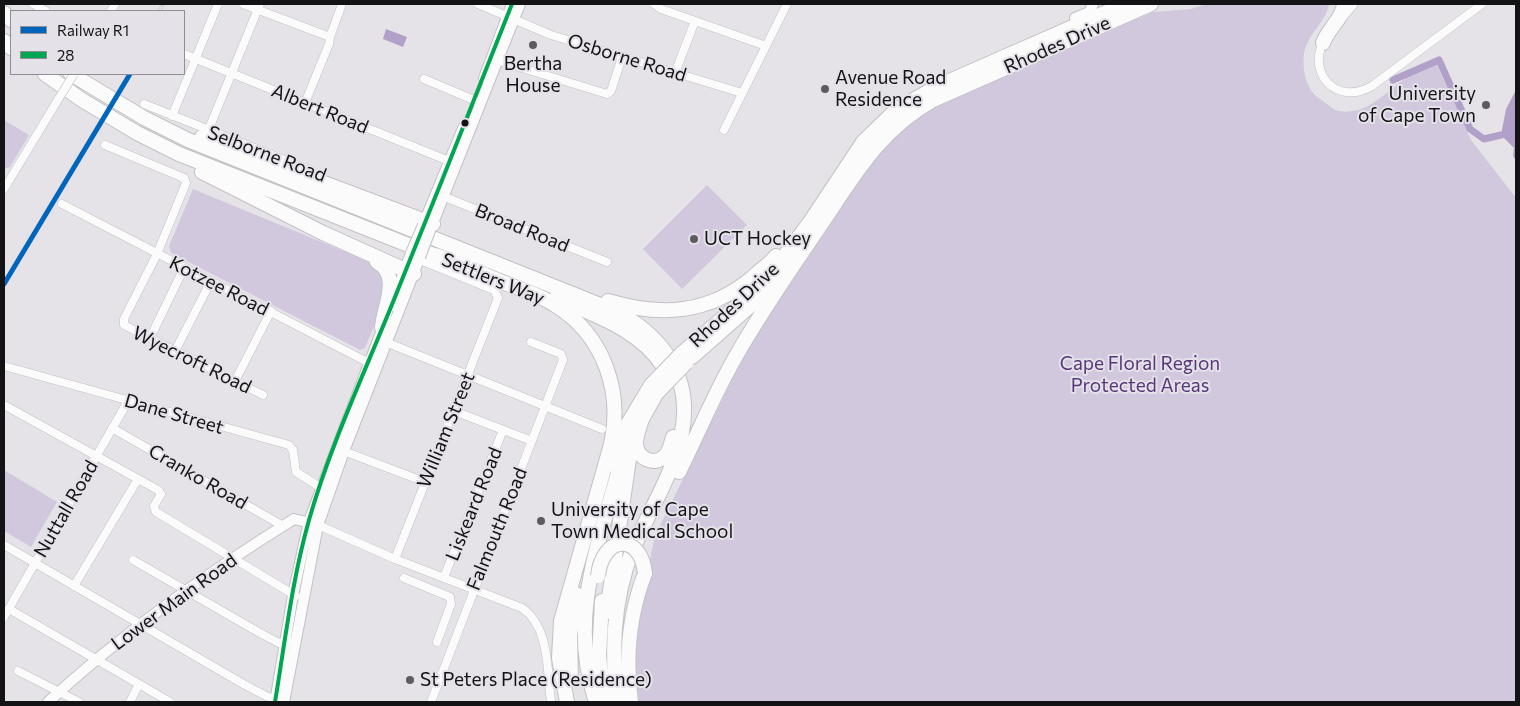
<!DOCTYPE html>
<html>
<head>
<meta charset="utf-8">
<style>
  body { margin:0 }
  #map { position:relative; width:1520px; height:706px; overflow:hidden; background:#e5e3e7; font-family:Commissioner,sans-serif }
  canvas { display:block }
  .frame { position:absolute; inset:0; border:5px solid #131214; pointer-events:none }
  .legend { position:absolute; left:10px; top:10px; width:175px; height:65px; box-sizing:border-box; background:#e4e1e9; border:1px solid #908e94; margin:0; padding:6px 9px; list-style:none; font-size:15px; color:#131214 }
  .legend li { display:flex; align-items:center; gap:10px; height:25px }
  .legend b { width:25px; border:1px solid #908e94 }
</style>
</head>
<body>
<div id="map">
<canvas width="1520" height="706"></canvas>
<div class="frame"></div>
<ul class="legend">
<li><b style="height:6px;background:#0065bd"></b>Railway R1</li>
<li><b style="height:6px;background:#00a651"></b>28</li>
</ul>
</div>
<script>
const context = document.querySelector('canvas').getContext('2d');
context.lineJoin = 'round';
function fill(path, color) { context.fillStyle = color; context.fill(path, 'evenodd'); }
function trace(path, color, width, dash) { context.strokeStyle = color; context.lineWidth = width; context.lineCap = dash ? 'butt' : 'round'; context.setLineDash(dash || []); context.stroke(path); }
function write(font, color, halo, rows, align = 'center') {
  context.font = font + ' Commissioner,sans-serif'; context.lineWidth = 4; context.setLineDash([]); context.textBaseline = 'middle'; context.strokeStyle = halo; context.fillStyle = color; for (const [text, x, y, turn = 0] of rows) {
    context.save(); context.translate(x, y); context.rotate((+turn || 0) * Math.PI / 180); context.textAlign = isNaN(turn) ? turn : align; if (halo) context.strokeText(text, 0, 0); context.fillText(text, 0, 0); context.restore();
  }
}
fill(new Path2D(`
  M1206 4H1329C1326 23 1307 34 1304 54 1302 70 1306 90 1320 99 1325 102 1333 110 1339 111 1368 116 1387 90 1409 76 1418 71 1427 67 1436 63L1471 140 1516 198V702H636L634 633 655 536 753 337 875 157 900 130 932 107 1153 12 1191 9Z
  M4 120 29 135 10 167 4 169Z
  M707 185 747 225 682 289 643 249Z
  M193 189 358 257 378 267 386 280 376 321 365 348 360 350 171 253 169 246Z
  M4 470 57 502 31 547 4 531Z`), '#d1c8dd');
fill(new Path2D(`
  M386 29 407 37 403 47 383 39Z
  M1516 90V161L1513 156 1514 148 1501 135 1506 109Z`), '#b1a0c7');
trace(new Path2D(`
  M1393 80 1439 60 1470 129 1484 139 1501 135`), '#b1a0c7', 7);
const street = new Path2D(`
  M33 4 46 11
  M243 4 330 37
  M478 4 551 35 742 93
  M654 4 661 9 766 46
  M111 11 115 4
  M1344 16 1354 4
  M1324 40C1306 75 1338 106 1372 86L1482 4
  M184 54 454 163
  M493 59 607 94 611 91 622 57
  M675 73 695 21
  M424 79 481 103
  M305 103 329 44 330 37 342 4
  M144 104 312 171
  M172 116 218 4
  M724 130 787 4
  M208 131 260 4
  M105 145 184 178 186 183 157 254 124 319V325L263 395
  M4 189 59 98
  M440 195 607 262
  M62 204 373 365
  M150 338 184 268
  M383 341 602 429
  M175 351 211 281
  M4 366 289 445 293 450 296 472 320 487
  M235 381 271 311
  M4 405 158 490 161 494 154 506 156 512 296 596
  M454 411 532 441
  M112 428 283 526
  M341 450 425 482
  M318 525 395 559 522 608C550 627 547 671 551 702
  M4 545 245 685 266 696 280 701
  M395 559 498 298 494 290 415 258
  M133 560 260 633 279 643 289 642
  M444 577 503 430
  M404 578 450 597 451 604 437 642
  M74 586 138 479
  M9 609 170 702
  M4 617 128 401
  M18 671 79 702
  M130 702 139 684
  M431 702 563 360 561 354 531 342`);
const secondary = new Path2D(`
  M1075 18 1089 12 1093 4
  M484 78 512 4
  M423 225 464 126
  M431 228 520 4
  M391 306 411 253
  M48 702C124 632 207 573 294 519L315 524
  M275 702 293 595 309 521 385 322
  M284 702 318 525 344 451 420 257`);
const highway = new Path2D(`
  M4 13 11 20
  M4 41 11 48
  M1323 43C1328 28 1343 19 1344 4
  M45 74 82 100 137 133 179 154 431 254C454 260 474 270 495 279 515 288 537 293 555 305 604 335 624 393 610 448L561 621 559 658 567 702
  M71 74 144 118 188 140 610 309C635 320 655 336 670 359 713 431 647 501 626 568 613 612 611 656 618 702
  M202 137 433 224
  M202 172 323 233 414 274
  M377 262C402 276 383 307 382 328
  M556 298C594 315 639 329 663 366
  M608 301C661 317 709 314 753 277 760 270 770 264 776 256
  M681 354 753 292 775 269 810 222 863 142 896 110 938 86 1125 4
  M692 357 775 284
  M642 419C640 426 636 435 636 443 636 458 654 467 665 456 670 451 671 444 673 437
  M615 466 627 425 651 385
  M679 472C698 434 714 394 736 356 762 310 793 266 822 223 856 173 879 131 933 100L1151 4
  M602 601 599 656 604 702
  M607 612 631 445 637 428 656 394
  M571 679 570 634 576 594
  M596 702C568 619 598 546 620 466
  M631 702C625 658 629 615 645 573`);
trace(street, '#c3c1c5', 9);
trace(secondary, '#c3c1c5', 12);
trace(highway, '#c3c1c5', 16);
trace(street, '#fbfbfb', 8);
trace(secondary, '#fbfbfb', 10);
trace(highway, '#fbfbfb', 14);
const rail = new Path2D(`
  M159 11 163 4`);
trace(rail, '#d1d0d1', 4);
trace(rail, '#e4e1e9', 2, [5.5]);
const streetBridge = new Path2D(`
  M59 98 74 74`);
const secondaryBridge = new Path2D(`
  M411 253 423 225
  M420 257 431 228`);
const highwayBridge = new Path2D(`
  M651 385 681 354
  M656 394 686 363
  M598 576C602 536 640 531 645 573`);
trace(streetBridge, '#c3c1c5', 9, []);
trace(secondaryBridge, '#c3c1c5', 12, []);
trace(highwayBridge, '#c3c1c5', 16, []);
trace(streetBridge, '#fbfbfb', 8);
trace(secondaryBridge, '#fbfbfb', 10);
trace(highwayBridge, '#fbfbfb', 14);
trace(new Path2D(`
  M275 702C285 642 292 580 309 520 330 446 364 374 393 302 433 203 473 103 512 4`), '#00a651', 4);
trace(new Path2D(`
  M4 284 130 74`), '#0065bd', 5);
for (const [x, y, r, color] of [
  [533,45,5,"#5c5b5e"],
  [825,89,5,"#5c5b5e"],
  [1486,105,5,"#5c5b5e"],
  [465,123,4.5,"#131214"],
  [694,239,5,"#5c5b5e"],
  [541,521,5,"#5c5b5e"],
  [410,680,5,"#5c5b5e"]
]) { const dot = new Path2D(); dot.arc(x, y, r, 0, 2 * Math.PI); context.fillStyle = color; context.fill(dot); trace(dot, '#e4e1e9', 2); }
write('19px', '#131214', '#e4e1e9', [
  ["Rhodes Drive",1057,45,-24],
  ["Osborne Road",627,58,17],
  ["Albert Road",320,109,22],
  ["Selborne Road",267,154,21],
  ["Broad Road",522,228,22],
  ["Settlers Way",493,279,22],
  ["Kotzee Road",219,286,27],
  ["Rhodes Drive",734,305,-43],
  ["Wyecroft Road",192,360,26],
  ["Dane Street",174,414,16],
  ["William Street",446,430,-68],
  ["Cranko Road",198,477,30],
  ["Liskeard Road",474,504,-68],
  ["Nuttall Road",66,509,-60],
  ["Falmouth Road",497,529,-68],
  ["Lower Main Road",174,602,-36]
]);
write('19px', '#131214', '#e4e1e9', [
  ["Bertha",533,64,"center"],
  ["House",533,86,"center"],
  ["Avenue Road",835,78],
  ["Residence",835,100],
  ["University",1476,94,"right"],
  ["of Cape Town",1476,116,"right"],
  ["UCT Hockey",704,239],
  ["University of Cape",551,510],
  ["Town Medical School",551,532],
  ["St Peters Place (Residence)",420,680]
], 'left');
write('19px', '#573679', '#e4e1e9', [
  ["Cape Floral Region",1140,364],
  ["Protected Areas",1140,386]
]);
</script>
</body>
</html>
